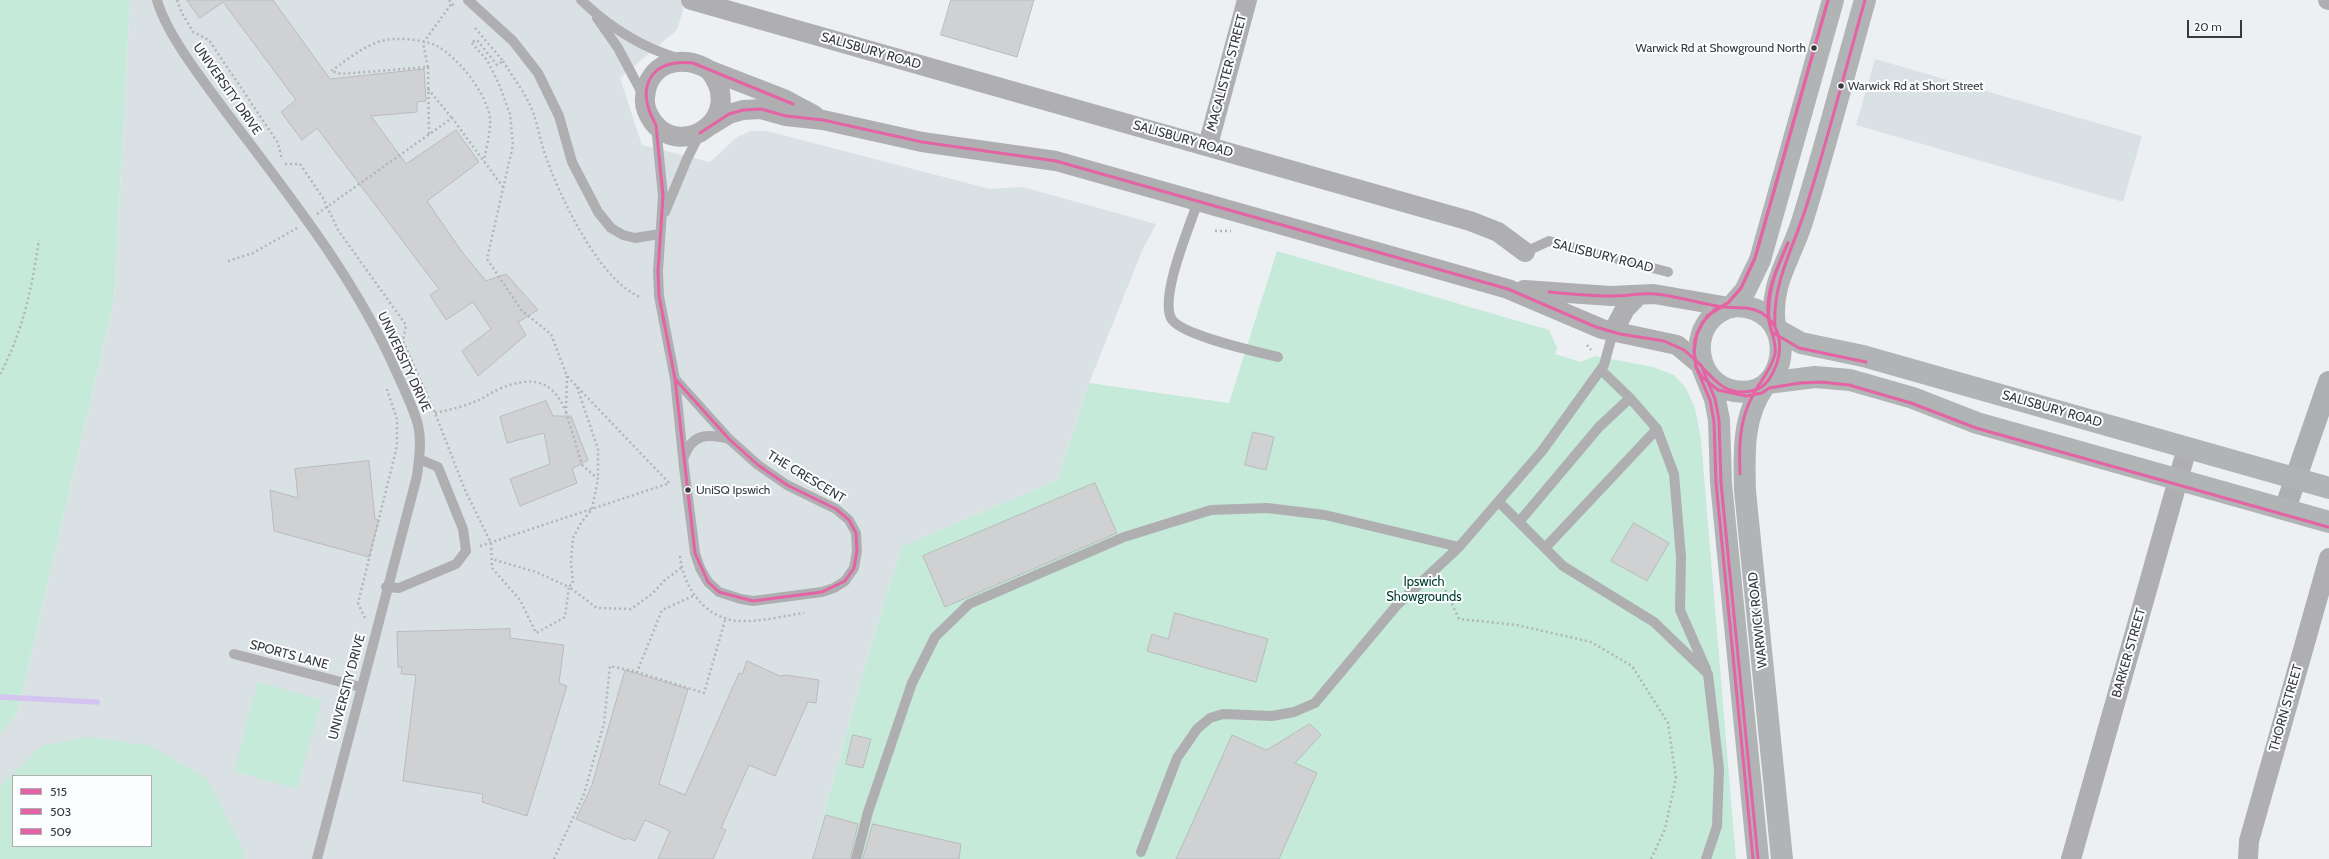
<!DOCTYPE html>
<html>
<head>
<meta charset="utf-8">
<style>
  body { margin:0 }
  #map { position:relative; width:2329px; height:859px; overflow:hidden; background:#edf0f2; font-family:Cabin,sans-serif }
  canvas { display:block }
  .legend { position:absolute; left:12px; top:775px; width:140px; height:72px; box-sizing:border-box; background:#fbfdff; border:1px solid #adafb1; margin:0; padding:5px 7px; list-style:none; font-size:12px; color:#383a3b }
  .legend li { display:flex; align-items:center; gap:8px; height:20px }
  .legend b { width:20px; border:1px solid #adafb1 }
  .scale { position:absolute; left:2187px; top:20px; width:55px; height:18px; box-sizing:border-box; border:2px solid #383a3b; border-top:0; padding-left:5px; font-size:12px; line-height:14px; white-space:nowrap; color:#383a3b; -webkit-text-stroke:3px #fbfdff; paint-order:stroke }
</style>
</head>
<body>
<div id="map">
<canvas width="2329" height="859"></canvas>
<ul class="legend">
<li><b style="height:5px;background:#e463a4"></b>515</li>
<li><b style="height:5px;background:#e463a4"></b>503</li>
<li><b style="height:5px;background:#e463a4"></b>509</li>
</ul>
<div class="scale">20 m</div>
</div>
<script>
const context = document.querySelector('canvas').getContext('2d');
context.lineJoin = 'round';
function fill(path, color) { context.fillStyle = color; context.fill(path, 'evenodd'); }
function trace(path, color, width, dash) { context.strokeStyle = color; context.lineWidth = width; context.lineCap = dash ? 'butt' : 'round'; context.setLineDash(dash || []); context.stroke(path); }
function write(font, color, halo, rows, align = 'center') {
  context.font = font + ' Cabin,sans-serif'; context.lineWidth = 4; context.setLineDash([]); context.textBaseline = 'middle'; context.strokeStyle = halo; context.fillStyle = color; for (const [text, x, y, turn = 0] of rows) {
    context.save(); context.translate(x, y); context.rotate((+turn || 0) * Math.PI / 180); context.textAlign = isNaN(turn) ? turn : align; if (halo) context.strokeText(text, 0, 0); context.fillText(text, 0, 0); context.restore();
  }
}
fill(new Path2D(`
  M130 0H686L677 30 620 78 642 145 710 162 737 137 751 131H767L990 189 1023 187 1156 224 1142 251 1089 383 1058 480 902 546 862 676 812 859H0V735L17 714 114 300ZM13 776H151V846H13Z
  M1875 59 2142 136 2123 202 1856 125Z`), '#dae1e5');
fill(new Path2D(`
  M0 0H130L114 300 17 714 0 735Z
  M1277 251 1549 330 1557 348 1555 354 1581 362 1595 356 1653 367 1674 375 1686 388 1695 408 1701 439 1736 859H812L862 676 902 546 1058 480 1089 383 1229 403Z
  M258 682 322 700 297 789 234 771Z
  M88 737 151 746 207 779 244 851 243 859H0V786L42 746ZM13 776H151V846H13Z`), '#c5eada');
trace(new Path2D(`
  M0 697 97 702`), '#d3c5ef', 5.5);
const building = new Path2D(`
  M187 0H273L330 79 424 69 426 101 417 102V112L371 116 406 164 456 130 479 162 427 201 462 252 486 281 506 274 538 310 518 322 526 335 478 376 462 351 491 329 473 302 446 320 430 295 439 289 317 128 302 140 281 112 296 100 223 2 200 18Z
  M951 0H1034L1017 57 941 35Z
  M546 401 553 416H571L588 460 572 469 577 483 520 506 510 479 550 464 544 433 507 443 500 417Z
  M1253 432 1274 437 1266 470 1245 465Z
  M369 461 375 519 379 520 369 557 274 531 270 490 298 498 295 469Z
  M1095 483 1117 533 945 607 923 556Z
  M1634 523 1669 543 1647 581 1611 561Z
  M1175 613 1268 639 1256 682 1147 651 1152 634 1168 639Z
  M510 629V638L564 645 559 683 567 686 527 816 482 802 483 794 403 781 416 675 401 674 402 667H398L397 632Z
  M747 661 780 676 786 675 819 680 816 703 808 702 775 776 749 765 721 828 726 830 713 859H658L670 831 645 820 635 841 628 838 626 840 576 819 592 785 625 670 688 689 659 784 685 795 739 673 742 674Z
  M1310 724 1321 735 1295 763 1317 773 1279 859H1176L1232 735 1266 750Z
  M853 735 871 739 863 768 846 764Z
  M826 815 858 824 850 859H813Z
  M873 824 961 844 959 859H863Z`);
fill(building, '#cfd1d3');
trace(building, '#b9bbbd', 1);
trace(new Path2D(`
  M177 0 181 11 193 32 209 40 278 143 282 160
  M449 0 455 7
  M475 28 503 61 497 65 477 40 471 42 487 60 499 84 510 114 513 145 487 259 522 311 551 334 567 376 671 485
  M503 61C512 76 523 90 530 105 537 120 539 136 544 151 557 192 600 283 641 297
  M428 67 423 43 452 3
  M428 89 452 118
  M429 134 428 67 341 74 331 71C347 60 362 47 381 41 396 37 423 39 437 46 458 57 488 95 490 119 491 132 486 148 484 161
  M285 164H300L323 198 338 230 406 325 403 341 435 413 465 490 491 543 492 568 520 600 536 633 565 617 569 587 536 572 492 559
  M317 214 452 118 503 187
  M1215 231H1231
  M228 261 253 253 297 228
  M1587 345 1591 350
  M0 374C23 332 32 287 39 240
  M577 387 598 449V479
  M566 412 582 465 598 479 592 509 581 523 573 538 571 562 573 583 569 587 597 608 631 609 652 594 665 580 681 568
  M435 413C448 410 462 407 474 402 483 399 490 393 499 389 531 376 552 378 566 412L567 376
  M480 546 670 483
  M680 556C683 587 705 619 739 621 760 622 783 616 804 613
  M1441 581 1459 619 1517 625 1591 642 1632 666 1668 723 1676 778 1665 829 1651 859
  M693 596 662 610 637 672 704 693 726 617
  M365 618 358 603 397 446V419L386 387
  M554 859 584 794 604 723 610 666 637 672`), '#b2b4b5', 2.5, [2, 3]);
trace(new Path2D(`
  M157 0C166 34 205 83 226 112 288 194 353 275 395 369 403 387 413 406 418 425 422 441 419 459 417 476L317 859
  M468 0 513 41 538 73 559 116 572 162 598 212 611 228 623 235 635 238 660 234
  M581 0C608 26 641 47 677 58
  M597 18 618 48 643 95
  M656 126 663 196 658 271 659 296 675 379 684 467 695 553 700 568 708 582 719 592 741 599 753 601 822 592 834 588 845 581 854 568 857 551 856 533 849 520 836 509 787 485 758 465 729 439 675 379
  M1198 201C1190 226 1160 295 1171 318 1179 335 1258 352 1278 357
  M665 212 687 159 700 133
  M1525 252 1549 241 1668 272
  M1601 370 1630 398
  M1657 429 1674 474 1681 557 1680 610 1706 669
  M684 457C692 434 707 433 729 439
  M1499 502 1563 566 1654 622 1708 674 1719 769 1717 826 1706 859
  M1519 522 1599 427 1630 398 1657 429 1545 548
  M386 587 399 588 456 564 466 551 463 529 438 467 419 459
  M234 654 360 687
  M1141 852 1177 758 1197 729 1210 718 1223 714 1272 716 1294 712 1315 703 1397 605 1459 547 1542 451 1604 365 1613 332
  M856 859 868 812 912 683 935 637 969 604 1124 537 1211 510 1267 508 1325 515 1459 547`), '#afafb1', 10);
trace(new Path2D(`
  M691 0 1470 221 1498 232 1525 252
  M2328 0H2329
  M709 70C747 116 683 161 653 122 648 115 644 106 645 97 648 62 682 53 709 70L784 99 814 115
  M711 125 729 114 743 110 761 109 786 116 823 120 922 142 1056 161 1508 289 1602 329 1677 345 1701 365
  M1208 145 1247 0
  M1524 290 1611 296 1654 294 1729 307
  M1613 332 1625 309 1639 295
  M2071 859 2187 448
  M2248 859 2249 841 2329 558`), '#afafb1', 20);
trace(new Path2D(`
  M2285 509 2329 382`), '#adafb0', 22);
trace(new Path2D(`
  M1736 306C1796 307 1790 385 1751 391 1691 400 1681 314 1736 306Z
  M1731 307 1745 291 1760 260 1833 0
  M1775 326C1769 284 1790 260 1802 222 1825 149 1844 74 1865 0
  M1776 329 1801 343 1863 356 2329 488
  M1703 369 1715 399 1719 420 1721 483 1758 859
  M1767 383 1815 377 1850 380 1913 398 1977 423 2329 522
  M1765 385C1742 416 1744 454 1745 491L1782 859`), '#b1b4b4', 22);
trace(new Path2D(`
  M656 125 663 196 658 271 659 296 675 379
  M656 125C635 88 649 59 693 63L793 104
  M700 133 729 114 743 110 761 109 786 116 823 120 922 142 1056 161 1508 289 1596 327 1620 334 1664 341 1684 350 1701 365 1715 399 1719 420 1721 483 1758 859
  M1549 292C1570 294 1591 296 1612 296 1626 296 1641 293 1655 294 1678 296 1700 304 1723 307 1736 308 1750 306 1762 313 1779 324 1783 344 1777 363 1773 374 1767 387 1755 390 1724 399 1711 376 1693 357
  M1775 326C1772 281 1796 243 1808 201 1829 135 1846 67 1865 0
  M675 379 729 439 758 465 787 485 836 509 849 520 856 533 857 551 854 568 845 581 822 592 753 601 719 592 708 582 695 553Z`), '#e463a4', 3);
trace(new Path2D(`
  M1828 0 1755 258 1741 288 1728 303 1707 316 1697 333 1694 351 1696 367 1702 377 1718 390 1746 396 1762 393 1769 388 1800 383 1821 382 1849 385 1911 403 1976 428 2328 527
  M1788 243C1776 271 1760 301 1772 332L1799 348 1866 362`), '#e463a4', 3);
trace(new Path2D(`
  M1740 474C1739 448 1739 421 1752 397 1759 382 1771 371 1775 354 1777 342 1770 331 1769 319 1767 291 1777 267 1788 243
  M1753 859 1716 483 1714 421 1710 400 1696 367 1694 351 1695 339 1702 323 1715 309 1728 303 1741 288 1755 258 1828 0`), '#e463a4', 3);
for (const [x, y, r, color] of [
  [1814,48,3.5,"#383a3b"],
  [1841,86,3.5,"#383a3b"],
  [688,490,3.5,"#383a3b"]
]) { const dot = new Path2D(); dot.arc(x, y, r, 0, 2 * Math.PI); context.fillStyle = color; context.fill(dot); trace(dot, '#fbfdff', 1.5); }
write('12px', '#383a3b', '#fbfdff', [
  ["Warwick Rd at Showground North",1806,48,"right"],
  ["Warwick Rd at Short Street",1848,86],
  ["UniSQ Ipswich",696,490]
], 'left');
write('13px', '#383a3b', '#fbfdff', [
  ["SALISBURY ROAD",871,51,16],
  ["MACALISTER STREET",1227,73,-75],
  ["UNIVERSITY DRIVE",227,89,55],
  ["SALISBURY ROAD",1183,139,16],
  ["SALISBURY ROAD",1603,256,14],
  ["UNIVERSITY DRIVE",404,362,65],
  ["SALISBURY ROAD",2052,409,16],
  ["THE CRESCENT",806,477,31],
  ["WARWICK ROAD",1758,620,-96],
  ["BARKER STREET",2129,653,-74],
  ["SPORTS LANE",289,655,15],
  ["UNIVERSITY DRIVE",347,687,-75],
  ["THORN STREET",2286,708,-74]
]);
write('13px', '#00402c', '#fbfdff', [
  ["Ipswich",1424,582],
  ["Showgrounds",1424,597]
]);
</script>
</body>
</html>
